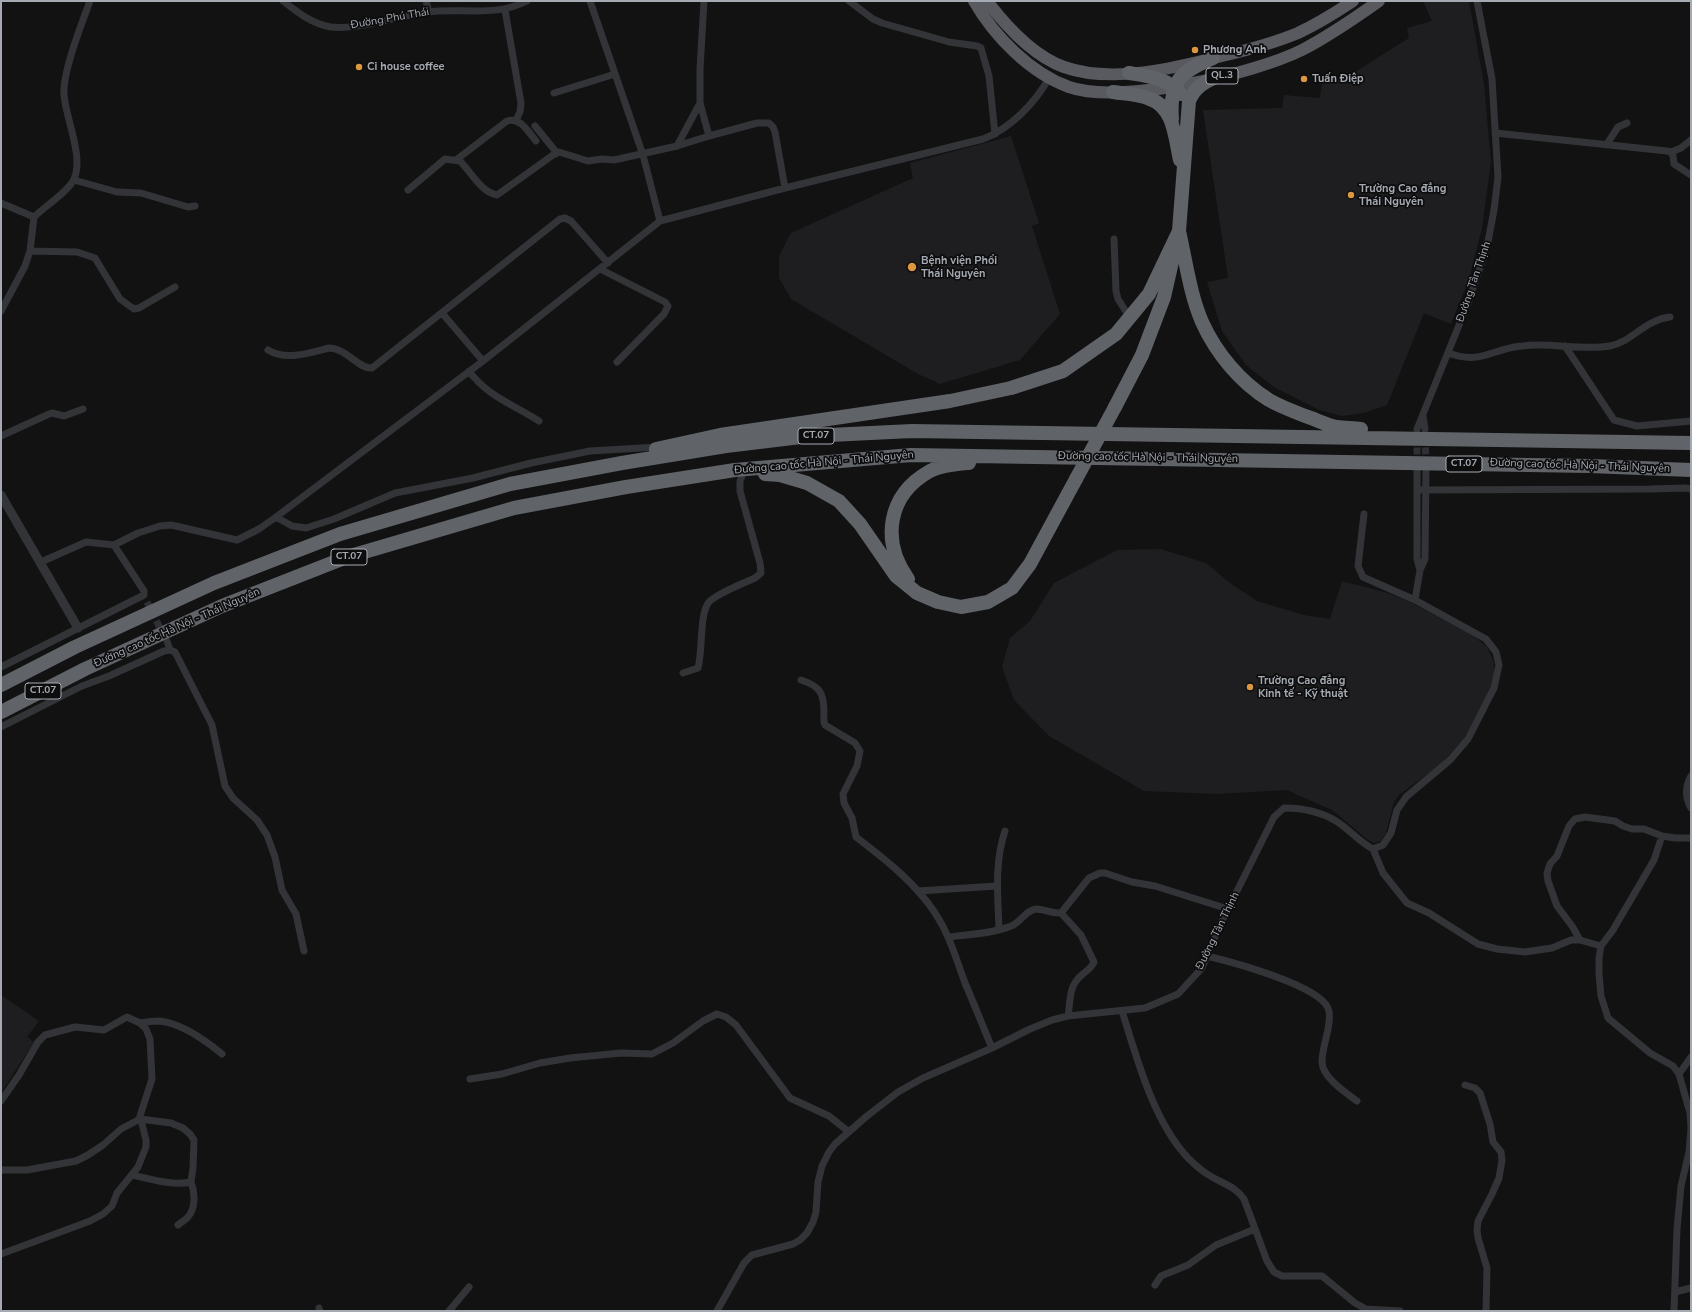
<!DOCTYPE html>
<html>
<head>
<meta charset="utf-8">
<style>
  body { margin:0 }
  #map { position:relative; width:1692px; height:1312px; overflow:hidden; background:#121213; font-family:"Nunito Sans",sans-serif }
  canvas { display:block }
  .frame { position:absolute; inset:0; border:2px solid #a5aab2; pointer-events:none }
</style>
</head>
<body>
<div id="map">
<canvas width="1692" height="1312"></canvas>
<div class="frame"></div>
</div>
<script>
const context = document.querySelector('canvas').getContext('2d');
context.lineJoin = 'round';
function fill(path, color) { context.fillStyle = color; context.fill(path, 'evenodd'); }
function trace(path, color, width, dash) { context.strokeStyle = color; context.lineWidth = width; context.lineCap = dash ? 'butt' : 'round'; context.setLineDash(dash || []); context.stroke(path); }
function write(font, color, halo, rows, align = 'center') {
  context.font = font + ' "Nunito Sans",sans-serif'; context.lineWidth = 3.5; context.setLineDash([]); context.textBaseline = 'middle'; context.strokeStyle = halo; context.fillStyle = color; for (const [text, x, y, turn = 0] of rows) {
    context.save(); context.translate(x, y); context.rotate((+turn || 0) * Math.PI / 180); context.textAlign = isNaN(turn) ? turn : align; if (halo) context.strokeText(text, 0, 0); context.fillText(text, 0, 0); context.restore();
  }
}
fill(new Path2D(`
  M1423 1H1469L1484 84 1491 162 1482 228 1469 279 1451 324 1424 313 1387 405 1364 413 1342 416 1319 410 1274 387 1246 365 1222 331 1207 282 1228 278 1203 110 1282 108 1284 95 1320 98 1322 81 1342 80 1409 38 1407 28 1432 21Z
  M1011 136 1039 223 1032 226 1060 314 1020 360 940 384 918 374 791 299 779 278V256L791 233 913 178 910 163Z
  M1160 549 1206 563 1230 583 1257 601 1304 615 1330 619 1342 581 1388 593 1410 602 1471 634 1487 647 1494 662V678L1487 696 1464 739 1440 765 1399 795 1394 802 1386 833 1381 841 1374 843 1367 839 1332 810 1287 790 1217 794 1144 791 1049 736 1014 700 1002 667 1010 638 1030 621 1054 583 1117 550Z
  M1 995 39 1021 27 1037 34 1042 1 1093Z`), '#1e1e20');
trace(new Path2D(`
  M1425 437 1426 464
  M1417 465V437
  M147 602 164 636`), '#2f3033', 7, [7, 3.5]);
trace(new Path2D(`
  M283 1C297 12 312 24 331 27 359 30 399 16 427 12 462 7 494 18 527 1
  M426 1 429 12
  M590 1 643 155 660 221
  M849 1 873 19 882 23 949 42 977 46 981 48 989 76 995 134
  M505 10 521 103 520 112 516 120
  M554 93 615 74
  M535 126 557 153
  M1495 133 1667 151 1671 152 1673 156 1674 164 1691 175
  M709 136 757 123H769L773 127 775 132 785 188
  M1607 144 1618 127 1627 123
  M677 146 700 103
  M1671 152 1681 148 1691 140
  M456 160 507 121C521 117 528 132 536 141
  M74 180 117 192 141 193 188 207 195 206
  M408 190 445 159 460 161C471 172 481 192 497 195L553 155 559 152 588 161 602 159 614 160 677 146 709 136 700 103V69L704 1
  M1 203 34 217
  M1114 239 1116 291 1118 299 1130 318
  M30 251 77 252 95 258 120 299 134 309 139 308 175 287
  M600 269 665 302 668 306 664 314 617 362
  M1 311 25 266 30 251 34 217C44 207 69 191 74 179 84 157 66 119 64 95 62 73 82 23 90 1
  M442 313 483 361
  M1565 346 1614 420 1637 426 1691 421
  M268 350C286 361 310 353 329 348 346 348 360 370 372 368L560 219 565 218 571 221 608 263
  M1448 353C1482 365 1490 349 1522 346 1551 342 1581 351 1610 346 1632 342 1644 320 1670 317
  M469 371C487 396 514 405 539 421
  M1423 416 1425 429
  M1417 429 1468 303 1487 247 1494 210 1498 177 1492 79 1477 1
  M1 436 49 414 52 413 64 416 83 409
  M1417 468V559L1420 570
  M1417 490 1650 489 1685 488 1691 489
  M276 517 292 526 306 528 334 519 395 493 473 478 531 463 590 451 658 447
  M41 562 86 542 114 545 138 533 160 526 171 525 237 540 259 529 276 517 483 361 660 221 785 188 983 139C1010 129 1035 103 1049 78
  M1415 600 1420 570 1425 559 1426 469
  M167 641 170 650
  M1 667 144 595V591L114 545
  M683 673 698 668C703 651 699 614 709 602 716 594 744 583 755 578L761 573 760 563 740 491V481L742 476
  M801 680C820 686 824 693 824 713 824 718 823 721 825 725L855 743 860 751 857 766 843 794 844 803 852 818 856 837C882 857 908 877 928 903 948 929 954 953 965 983 974 1004 983 1026 992 1048
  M1 727 82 686 109 676 164 651 170 650 175 652 212 725 225 786 233 798 257 820 267 835 275 857 282 890 296 914 304 951
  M1691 776C1685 786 1685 798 1691 808
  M1662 836 1654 860 1613 930 1601 946 1599 958V974L1601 996 1608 1018 1650 1053 1673 1066 1679 1074 1690 1113 1691 1128 1689 1152 1681 1186 1677 1229 1674 1311
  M1373 849 1383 873 1407 903 1429 913 1478 944 1497 949 1525 952 1552 948 1571 940H1580L1601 946
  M918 891 997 886
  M1061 913 1081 935 1094 962C1091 970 1082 973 1077 980 1069 989 1070 1005 1068 1016
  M999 930C998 896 994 864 1005 831
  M949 937C969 934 992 934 1011 926 1020 923 1026 910 1036 909 1044 909 1052 914 1061 913L1089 878 1100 873H1105L1132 882 1155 886 1228 909
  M1580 940 1572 926 1557 906 1548 881 1547 873 1550 864 1557 856 1569 826 1575 819 1585 817 1615 821 1623 826 1632 829H1644L1662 836 1675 838H1691
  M1207 956C1232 962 1318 985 1328 1008 1331 1014 1329 1023 1328 1029 1326 1040 1322 1051 1322 1062 1322 1077 1346 1093 1357 1101
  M1122 1011C1137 1058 1153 1121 1188 1158 1195 1165 1203 1172 1212 1177 1224 1184 1236 1187 1244 1199L1267 1261 1274 1272 1282 1276H1322L1355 1303 1366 1309 1400 1311
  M140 1023C146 1022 153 1021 159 1021 182 1023 205 1040 222 1054
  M1679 1074 1691 1057
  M470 1079 502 1074 540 1063 570 1058 621 1053 652 1054 673 1043 703 1021 717 1014 726 1017 736 1025 790 1098 829 1116 849 1132
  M1465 1085 1475 1088 1480 1093 1490 1124 1493 1142 1501 1152 1502 1160 1499 1178 1492 1194 1478 1221 1477 1230 1478 1238 1487 1268 1486 1311
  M1 1101 19 1075 38 1042 45 1035 75 1027 104 1030 127 1017 140 1023 146 1029 150 1039 152 1079 140 1116 146 1140V1147L138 1167 117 1193 112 1206 103 1214 90 1221 1 1254
  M1 1170H27L76 1161 88 1155 103 1145 121 1129 140 1119 171 1123 183 1128 190 1134 194 1140 193 1168 191 1182C172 1186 150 1179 132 1175
  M178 1225C181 1222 186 1220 188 1217 196 1208 195 1192 191 1182
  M1155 1285 1161 1276 1188 1265 1216 1245 1255 1229
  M1675 1292 1691 1288
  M319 1308 320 1311
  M449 1311 469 1287
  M717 1311 744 1263 752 1255 793 1244 800 1240 807 1233 813 1222 816 1212 818 1182 822 1166 829 1152 835 1144 867 1116 898 1092 923 1078 992 1048 1030 1029 1052 1020 1068 1016 1145 1008 1178 994 1202 968 1220 925 1274 817 1284 808C1301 808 1321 812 1336 821 1349 829 1359 842 1373 849L1383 845 1391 833 1397 810 1406 797 1450 760 1468 739 1494 688 1499 665 1496 652 1486 639 1415 600 1363 577 1358 566 1364 514`), '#333437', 7);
trace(new Path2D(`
  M1 495 78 628`), '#333437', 9);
trace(new Path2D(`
  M974 1C994 36 1030 73 1069 87 1120 105 1254 74 1302 50 1329 36 1355 18 1379 1
  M987 1C1006 26 1034 56 1064 67 1112 84 1175 68 1222 56 1248 50 1274 43 1298 33 1317 24 1335 13 1353 1`), '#585a5f', 12);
trace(new Path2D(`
  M1129 73C1148 76 1168 78 1181 94
  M1113 92C1125 94 1138 94 1150 99 1174 107 1175 138 1180 160
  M1172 119C1169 81 1180 72 1213 58
  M1179 231C1186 262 1190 294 1202 322 1216 353 1240 382 1269 400 1281 407 1295 412 1308 417 1317 420 1327 425 1337 427 1345 428 1353 428 1361 429
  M1115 407 1142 355 1164 297 1179 231 1189 101C1195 87 1203 83 1216 77
  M656 449 720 435 950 401 1011 388 1063 371 1116 334 1149 294 1179 231
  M765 474 780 475 807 483 839 501 860 524 896 576 917 593 938 602 961 607 988 602 1012 588 1030 564 1076 479
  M908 579C881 541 887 495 930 471 942 465 957 464 969 463
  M1 685 75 647 214 583 340 534 510 484 622 463 726 446 809 436 912 431 1691 443
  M1 712 85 669 222 606 347 557 514 508 626 487 735 470 911 455 1590 466 1691 470`), '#606368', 14);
trace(new Path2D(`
  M1076 479 1115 407`), '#606368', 14);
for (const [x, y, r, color] of [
  [1195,50,4,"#dc9740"],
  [359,67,4,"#dc9740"],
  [1304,79,4,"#dc9740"],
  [1351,195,4,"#dc9740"],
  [912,267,5,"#dc9740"],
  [1250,687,4,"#dc9740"]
]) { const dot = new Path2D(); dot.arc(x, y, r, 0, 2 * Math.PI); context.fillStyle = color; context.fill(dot); trace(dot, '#0d0d0e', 1.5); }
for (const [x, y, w] of [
  [1222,76,32],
  [816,436,36],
  [1464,464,36],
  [349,557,36],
  [43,691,36]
]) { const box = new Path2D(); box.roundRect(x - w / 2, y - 8, w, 16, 3); context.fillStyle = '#0d0d0e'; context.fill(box); trace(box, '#a5aab2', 1); }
write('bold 10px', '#a5aab2', null, [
  ["QL.3",1222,76],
  ["CT.07",816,436],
  ["CT.07",1464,464],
  ["CT.07",349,557],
  ["CT.07",43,691]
]);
write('11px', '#a5aab2', '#0d0d0e', [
  ["Đường Phú Thái",390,19,-10],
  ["Đường Tân Thịnh",1474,282,-71],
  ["Đường cao tốc Hà Nội - Thái Nguyên",1148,458,1],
  ["Đường cao tốc Hà Nội - Thái Nguyên",824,463,-5],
  ["Đường cao tốc Hà Nội - Thái Nguyên",1580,466,2],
  ["Đường cao tốc Hà Nội - Thái Nguyên",177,628,-24],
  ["Đường Tân Thịnh",1218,931,-64]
]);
write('bold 11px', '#a5aab2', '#0d0d0e', [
  ["Phương Anh",1203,50],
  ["Ci house coffee",367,67],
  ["Tuấn Điệp",1312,79],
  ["Trường Cao đẳng",1359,189],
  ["Thái Nguyên",1359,202],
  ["Bệnh viện Phổi",921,261],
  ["Thái Nguyên",921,274],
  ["Trường Cao đẳng",1258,681],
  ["Kinh tế - Kỹ thuật",1258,694]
], 'left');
</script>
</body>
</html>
